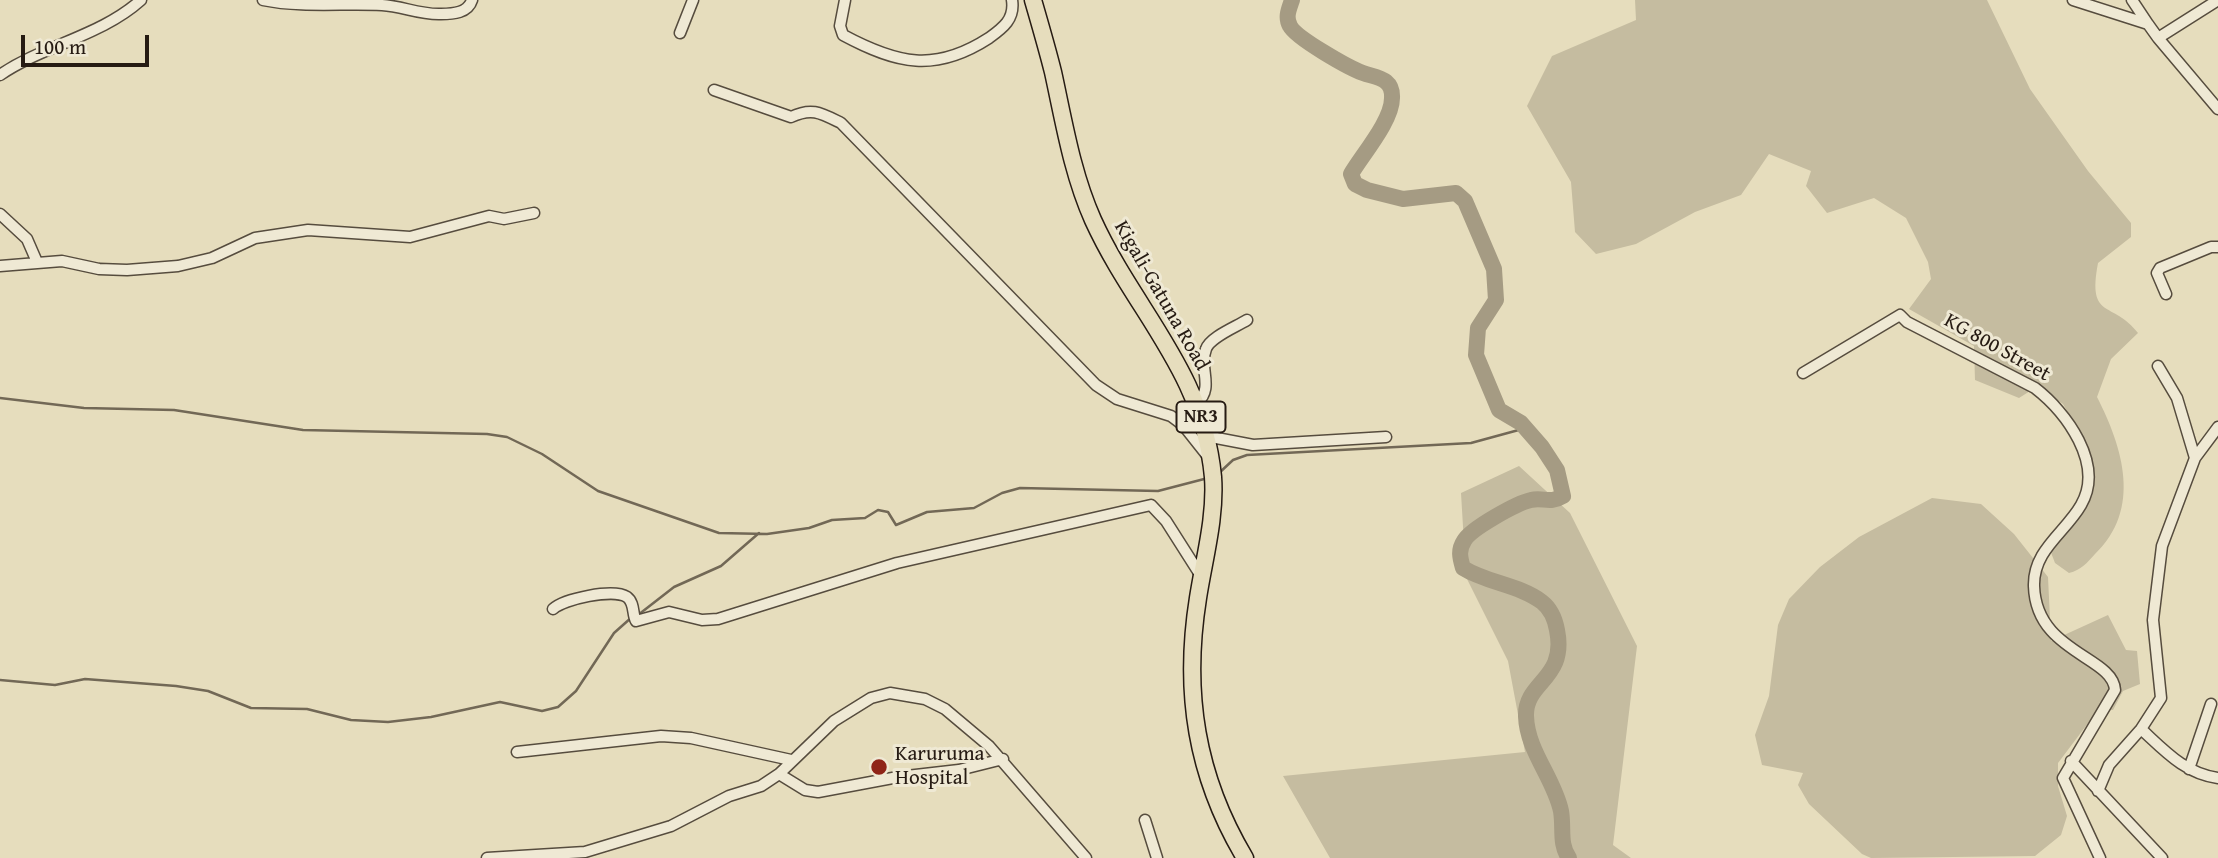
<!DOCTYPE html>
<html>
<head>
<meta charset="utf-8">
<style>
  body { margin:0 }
  #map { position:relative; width:2218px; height:858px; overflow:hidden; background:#e6ddbd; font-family:"Gentium Book Plus",serif }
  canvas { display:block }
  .scale { position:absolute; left:21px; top:35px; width:128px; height:32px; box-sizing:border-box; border:4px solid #261b13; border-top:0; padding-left:9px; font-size:21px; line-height:24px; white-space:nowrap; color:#261b13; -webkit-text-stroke:5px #efe9d4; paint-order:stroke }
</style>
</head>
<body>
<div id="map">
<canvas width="2218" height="858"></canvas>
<div class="scale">100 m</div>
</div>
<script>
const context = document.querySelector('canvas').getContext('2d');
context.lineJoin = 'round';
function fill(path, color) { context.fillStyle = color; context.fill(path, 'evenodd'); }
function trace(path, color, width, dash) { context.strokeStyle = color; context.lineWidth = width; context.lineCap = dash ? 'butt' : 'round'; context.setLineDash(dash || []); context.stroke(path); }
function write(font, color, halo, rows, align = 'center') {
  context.font = font + ' "Gentium Book Plus",serif'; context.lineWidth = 6; context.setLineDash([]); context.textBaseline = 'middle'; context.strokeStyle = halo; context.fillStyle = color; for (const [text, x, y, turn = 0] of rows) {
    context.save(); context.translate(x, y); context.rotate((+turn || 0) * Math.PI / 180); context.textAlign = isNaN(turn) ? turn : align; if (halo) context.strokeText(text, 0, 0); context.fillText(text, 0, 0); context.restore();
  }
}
fill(new Path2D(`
  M1635 0H1987L2030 89 2088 171 2131 223V237L2098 263C2087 321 2113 300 2138 333L2111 359 2097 397C2123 448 2142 509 2095 554 2087 563 2081 570 2069 573L2055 563 2050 550 2086 506 2090 492 2078 430 2063 404 2038 386 2019 398 1975 380 1974 346 1909 309 1931 279 1928 262 1906 218 1874 198 1827 213 1806 186 1811 171 1769 154 1741 195 1695 212 1636 244 1596 254 1575 232 1571 182 1527 106 1552 56 1636 20Z
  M1519 466 1570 513 1637 646 1613 845 1631 858H1330L1283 776 1525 752 1508 661 1466 577 1461 493Z
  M1932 498 1981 504 2014 534 2048 577 2051 641 2108 615 2126 650 2137 651 2140 684 2123 691 2113 710H2098L2058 763V786L2067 816 2061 835 2035 856 1871 858 1862 854 1809 804 1798 785 1803 773 1762 765 1755 735 1769 696 1778 625 1789 599 1820 567 1859 537Z`), '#c5bca0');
trace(new Path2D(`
  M0 398 84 408 174 410 303 430 487 434 507 437 542 454 598 491 719 533 767 534 809 528 832 520 865 518 878 510 888 512 896 525 927 512 974 508 1002 493 1020 488 1158 491 1208 478
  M1218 474 1233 460 1247 455 1471 443 1526 428
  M638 615 674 587 721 566 759 533
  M0 680 55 685 85 679 176 686 208 691 251 708 307 709 351 720 388 722 431 717 500 702 542 711 558 707 576 691 614 633 632 617`), '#726856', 2.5);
trace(new Path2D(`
  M1292 0C1289 9 1285 17 1290 26 1296 38 1349 68 1363 73 1377 78 1393 78 1392 98 1392 121 1362 155 1351 174L1355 184 1367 190 1403 199 1456 193 1465 201 1494 269 1496 300 1478 328 1476 355 1499 410 1521 423 1542 447 1557 470 1563 496C1550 504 1543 497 1531 500 1517 503 1470 529 1464 541 1458 550 1460 558 1463 568 1487 583 1520 585 1542 602 1551 609 1555 619 1557 630 1567 680 1525 681 1526 716 1527 751 1554 778 1561 811 1564 828 1559 844 1569 858`), '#a59b83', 16);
const minor = new Path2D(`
  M263 0C302 8 343 3 382 5 402 6 420 15 441 14 453 14 468 13 472 0
  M845 0 840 26 843 35C897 64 935 73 989 38 1003 28 1015 19 1012 0
  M2073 0 2148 24 2158 38
  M2132 0 2148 24
  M2218 0 2158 38 2218 109
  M680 33 693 0
  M0 75C44 45 101 36 141 0
  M714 90 791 117C812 107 821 113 841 123L1096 385 1117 399 1171 416 1183 425 1206 454
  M0 214 27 239 37 262
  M0 266 62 261 99 269 127 270 178 266 212 258 255 238 308 230 410 237 489 216 504 219 534 213
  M2166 294 2157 273 2160 268 2211 247H2218
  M2158 366 2177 398 2195 458
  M1803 373 1900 315 1907 322 2035 388C2066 412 2105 464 2081 505 2065 533 2033 550 2034 586 2036 653 2113 656 2115 690L2063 778 2100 858
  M1197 403C1215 387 1198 368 1206 349 1210 337 1236 327 1247 320
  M1206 436 1253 445 1386 437
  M553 609C564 599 613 588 627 597 635 603 632 614 636 621L669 612 702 620 718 619 897 563 1151 505 1166 521 1201 576
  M2141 729C2164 750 2185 774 2218 778
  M517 752 661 736 691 738 791 760
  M2071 761 2162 858
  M2189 769 2211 704
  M779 774 805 790 818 792 898 777 959 770 1003 759
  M2098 791 2109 765 2141 729 2161 698 2153 620 2162 546 2195 458 2218 427
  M1145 820 1157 858
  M487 858 585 852 671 826 729 796 761 786 779 774 834 721 871 698 890 693 925 699 945 709 989 746 1086 858`);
const trunk = new Path2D(`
  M1033 0C1040 24 1047 48 1053 72 1064 122 1072 173 1093 220 1135 312 1203 370 1213 477 1216 517 1204 559 1198 598 1183 692 1196 776 1245 858`);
trace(minor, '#564c3e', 13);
trace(trunk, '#261b13', 19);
trace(minor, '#efe9d4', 10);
trace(trunk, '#e6ddbd', 16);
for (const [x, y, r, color] of [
  [879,767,9,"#8f2418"]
]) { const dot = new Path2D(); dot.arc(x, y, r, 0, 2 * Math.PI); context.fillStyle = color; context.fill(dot); trace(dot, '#efe9d4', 2.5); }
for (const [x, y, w] of [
  [1201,417,49]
]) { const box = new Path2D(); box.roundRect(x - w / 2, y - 15.5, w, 31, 5); context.fillStyle = '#efe9d4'; context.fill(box); trace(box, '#261b13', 2); }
write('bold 19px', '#261b13', null, [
  ["NR3",1201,417]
]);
write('21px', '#261b13', '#efe9d4', [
  ["Kigali-Gatuna Road",1161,296,60],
  ["KG 800 Street",1997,348,29]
]);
write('21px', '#261b13', '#efe9d4', [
  ["Karuruma",895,755],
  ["Hospital",895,779]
], 'left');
</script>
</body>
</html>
